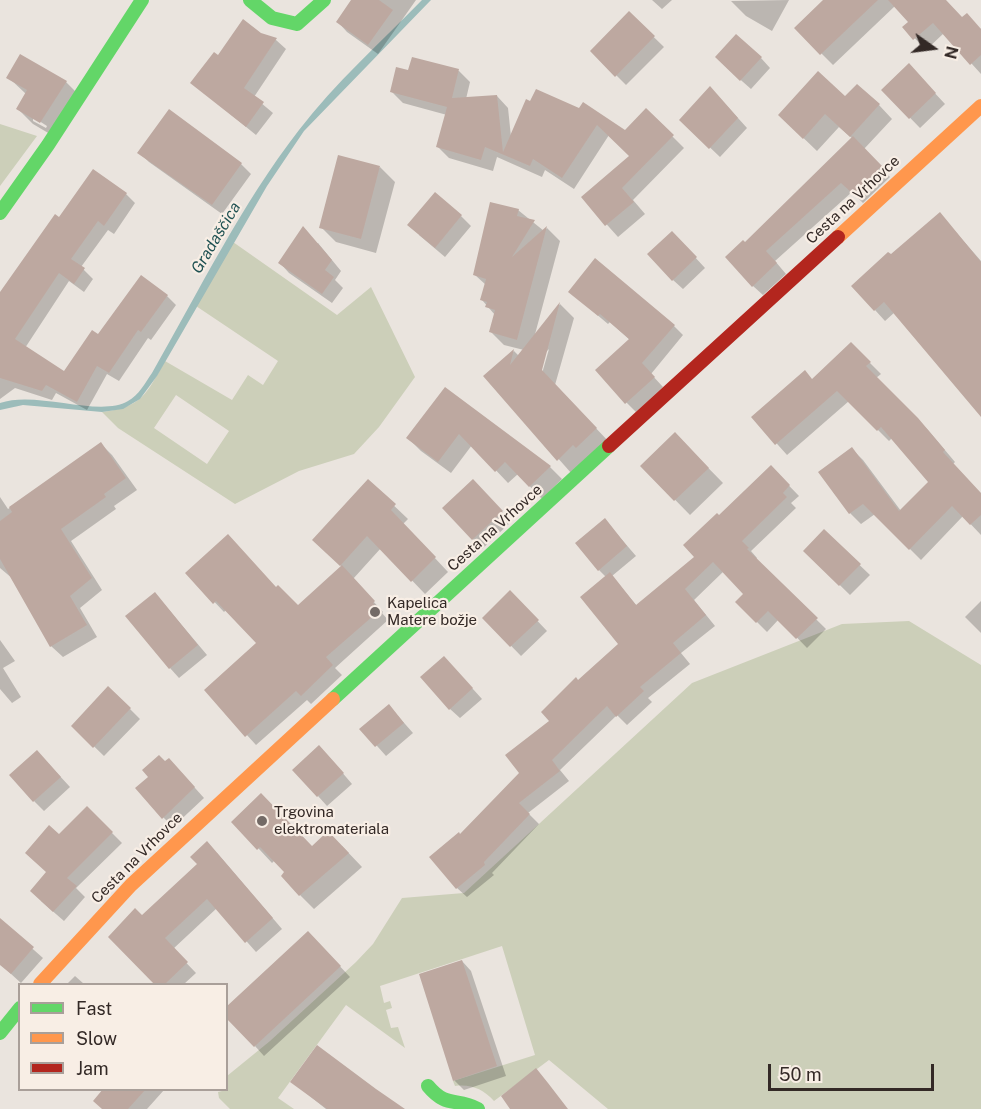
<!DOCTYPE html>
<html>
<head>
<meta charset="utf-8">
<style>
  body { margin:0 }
  #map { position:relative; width:981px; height:1109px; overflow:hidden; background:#eae4de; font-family:"Public Sans",sans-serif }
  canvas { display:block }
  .legend { position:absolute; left:18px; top:983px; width:210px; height:108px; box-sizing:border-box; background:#f8eee5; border:2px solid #a99f99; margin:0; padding:8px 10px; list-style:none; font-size:18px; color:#332926 }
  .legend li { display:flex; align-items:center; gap:12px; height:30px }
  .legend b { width:30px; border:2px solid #a99f99 }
  .north { position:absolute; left:903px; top:18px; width:60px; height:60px; -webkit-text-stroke:4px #f8eee5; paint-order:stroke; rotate:104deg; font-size:16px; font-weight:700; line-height:24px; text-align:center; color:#332926 }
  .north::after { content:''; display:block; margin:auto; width:21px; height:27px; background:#332926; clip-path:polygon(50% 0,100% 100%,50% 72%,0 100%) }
  .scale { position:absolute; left:768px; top:1064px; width:166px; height:27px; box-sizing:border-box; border:3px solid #332926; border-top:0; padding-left:8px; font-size:18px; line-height:21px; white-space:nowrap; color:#332926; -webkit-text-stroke:4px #f8eee5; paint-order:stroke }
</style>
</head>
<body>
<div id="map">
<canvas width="981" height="1109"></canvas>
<ul class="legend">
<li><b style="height:8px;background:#63d668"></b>Fast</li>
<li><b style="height:8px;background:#ff974d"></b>Slow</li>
<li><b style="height:8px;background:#b3261e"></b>Jam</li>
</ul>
<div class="north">N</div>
<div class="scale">50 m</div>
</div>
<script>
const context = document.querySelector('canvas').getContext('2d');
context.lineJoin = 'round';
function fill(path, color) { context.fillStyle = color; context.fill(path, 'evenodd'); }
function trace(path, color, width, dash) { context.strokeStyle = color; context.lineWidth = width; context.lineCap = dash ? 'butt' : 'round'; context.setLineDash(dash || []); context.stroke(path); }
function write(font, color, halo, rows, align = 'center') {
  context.font = font + ' "Public Sans",sans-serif'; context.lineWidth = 4.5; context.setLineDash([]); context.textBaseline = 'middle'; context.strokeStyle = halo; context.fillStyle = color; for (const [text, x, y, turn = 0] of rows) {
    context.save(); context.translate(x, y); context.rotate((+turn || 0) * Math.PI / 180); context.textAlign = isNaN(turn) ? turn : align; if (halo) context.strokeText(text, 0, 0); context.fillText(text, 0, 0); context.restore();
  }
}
fill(new Path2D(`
  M0 124 37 136 0 186Z
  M233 242 337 315 371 287 415 377 379 427 354 454 299 471 235 504 118 428 102 412C143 407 146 394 165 361L232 400 248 375 263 385 278 361 196 306ZM176 395 229 431 207 464 154 428Z
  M909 621 981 665V1109H608L549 1060 494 1101C483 1089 471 1084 455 1086L453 1081 535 1055 502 946 380 986 384 1003 390 1001 392 1008 386 1010 391 1028 398 1027 405 1048 346 1005 278 1098 294 1109H230L219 1098 218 1092 226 1090 227 1076 270 1041 356 962 373 944 402 898 464 893 692 683 842 624Z`), '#cccfb9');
fill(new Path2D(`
  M422 0H431L304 131 267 186 157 376 140 399 123 409 102 412 23 405 0 410V403C37 390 99 418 128 401 139 395 145 383 152 373 199 291 241 205 299 130 335 83 381 42 422 0Z`), '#9cbcba');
fill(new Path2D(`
  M353 0H416L378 54 347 32 338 22Z
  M652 0H672L662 9Z
  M789 0 772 31 746 16 731 1Z
  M825 0H945L963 19 981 29V74L944 33 926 50 904 27 910 22 895 6 833 65 796 28Z
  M629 13 664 47 626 85 592 51Z
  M260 34 276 40 286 49 254 97 273 113 256 135 192 83 218 58Z
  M20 56 66 82 81 97 55 137 33 124 18 109 26 94 8 77ZM33 117 47 126 46 128 33 121Z
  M761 58 770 68 751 89 726 67Z
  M413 59 459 71 470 82 466 99 497 96 508 108 511 137 527 101 625 132 646 110 684 148 633 200 645 214 618 237 583 198 631 156 609 135 574 189 545 170 542 177 497 157 493 171 449 158 437 146 447 115 403 103 392 92 409 72Z
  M918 75 945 104 920 128 883 90Z
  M720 98 747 128 720 157 681 120Z
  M845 98 879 105 892 119 864 149 890 177 863 203 852 192 775 261 786 274 763 295 753 286 745 244 853 139 839 127 817 151 793 128Z
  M139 152 241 164 251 174 222 214 149 162Z
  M380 167 395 182 376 253 336 242 321 227Z
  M126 194 135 203 114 234 108 230 81 267 93 279 84 292 69 281 25 348 65 373 98 336 167 296 176 305 151 340 148 338 119 381 107 374 87 410 56 393 52 400 15 388 0 399V295L60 219Z
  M518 210 544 231 547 228 560 241 534 338 560 304 574 318 555 385 610 443 572 474 485 376 514 351 519 356 524 350 504 345 491 332 495 315 482 300 486 285 475 275ZM549 349 541 377 538 376 545 353Z
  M940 214 981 261V415L895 312 885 321 875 310 891 256Z
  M461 216 471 226 445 257 419 235Z
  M318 243 341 271 335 280 343 288 332 303 289 273 280 263Z
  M682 243 705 268 683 289 673 280Z
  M570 292 674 326 683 335 651 374 663 387 636 412 626 402 630 340 610 322 608 324Z
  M851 344 881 374 876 378 928 430 955 462 953 464 981 494V535L963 516 921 560 875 514 861 524 850 513 852 449 863 460 901 511 930 482 892 438 889 441 849 401 787 455 753 417 813 381Z
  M445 389 550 467 562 479 542 499 518 474 508 483 472 445 451 473 421 451 408 438Z
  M675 434 723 483 690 515 642 466Z
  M101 444 112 455 137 490 114 506 116 509 71 541 102 590 80 608 97 637 63 657 51 646 13 579 0 568V497L8 509Z
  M771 467 799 496 791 503 796 508 751 551 757 558 756 560 826 629 807 648 779 619 767 632 737 602 745 594 724 571 694 600 715 626 681 653 690 664 648 698 652 702 627 725 617 715 560 770 569 781 528 813 539 824 492 873 494 875 467 897 457 888 461 836 521 773 552 721 579 682 620 644 606 577 599 570 605 520 636 556 612 576 637 606 696 557 719 517Z
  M368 481 408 519 403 524 448 572 425 594 381 548 353 579 383 612 382 613 388 620 335 668 342 675 311 704 307 700 256 745 206 690 258 643 226 610 224 612 187 573 277 588 298 607 342 567 328 553Z
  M483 491 511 522 482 549 473 539Z
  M824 531 870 575 850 595 805 551Z
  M510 592 547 631 521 656 484 618Z
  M981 601V633L965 617Z
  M164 604 207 655 179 678 170 668Z
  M0 640 15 661 3 668 21 697 12 703 0 689Z
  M454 668 482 699 460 718 450 709Z
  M130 709 140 719 104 756 73 726Z
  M398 716 413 733 386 756 362 729Z
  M329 757 352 784 327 806 318 796Z
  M46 761 70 787 44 811 34 801Z
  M166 763 178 769 204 798 173 827 163 817Z
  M87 808 122 843 76 888 85 897 64 921 41 901 59 836Z
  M234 822 312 848 342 846 362 867 314 909 300 895 286 872 275 860 272 863Z
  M217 853 282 929 256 952 217 908 173 949 196 973 184 984H156L110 937 142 917Z
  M0 920 43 958 21 983 0 964Z
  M318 943 350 977 264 1056 255 1046Z
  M462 961 471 971 506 1076 464 1090 454 1080Z
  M75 976 84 984H67Z
  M292 1082 402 1109H326Z
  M105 1090H164L147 1109H103Z`), '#0003');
fill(new Path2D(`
  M351 0H379L393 10 368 45 336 22Z
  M823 0H878L820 55 794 28Z
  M888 0H946L962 17 967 13 981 29V55L970 65 933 23 913 40 902 27 908 22Z
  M629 11 655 36 615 77 590 51Z
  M243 19 261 33 277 38 244 88 264 102 246 127 190 83 214 52 218 55Z
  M736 34 762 57 740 81 715 57Z
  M20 54 67 81 40 123 16 109 27 90 6 78Z
  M412 57 459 69 452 98 497 95 503 152 526 99 530 101 536 89 579 108 583 102 625 130 646 108 674 135 622 188 634 202 605 226 581 197 629 156 597 125 562 178 533 159 530 166 485 147 481 160 436 147 447 107 390 92 396 67 408 70Z
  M909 63 936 93 909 119 881 90Z
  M818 71 845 96 857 84 880 104 850 137 825 114 803 139 778 115Z
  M710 86 738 118 709 149 679 120Z
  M169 109 242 163 212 205 137 153Z
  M853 136 882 166 853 194 841 183 766 251 777 263 752 287 725 257 743 240 745 242Z
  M338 155 380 166 361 239 319 228Z
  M93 169 127 193 104 226 98 221 71 259 85 268 74 284 59 273 15 339 64 371 92 330 98 334 141 275 168 295 141 332 138 330 109 373 97 366 77 402 46 385 42 391 0 378V292L55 214 59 217Z
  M435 192 462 215 435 248 407 225Z
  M490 202 519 209 517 216 535 220 512 257 547 226 517 340 489 332 495 310 485 307 487 302 480 300 486 279 473 275Z
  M940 212 981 262V417L884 302 874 311 851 286 888 252 891 254Z
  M303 226 332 260 325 270 334 277 322 294 278 263Z
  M672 231 697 257 672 281 647 254Z
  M595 258 675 325 642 363 655 377 625 404 595 370 629 339 600 314 598 316 568 292Z
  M560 302 542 370 597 428 576 448 573 445 557 461 483 376 514 349 510 365Z
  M851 342 871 362 866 366 918 418 945 450 943 452 981 493V515L970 525 952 506 909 550 863 504 849 514 818 472 852 447 899 511 928 482 881 427 877 431 837 391 775 445 751 417 805 370 812 379Z
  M445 387 551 466 529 487 505 462 495 472 459 434 438 462 406 438Z
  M675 432 709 468 674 501 640 466Z
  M101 442 126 478 104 494 106 497 61 529 92 578 70 596 87 625 50 647 0 559V521L12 512 9 507Z
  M771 465 790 485 783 493 787 497 742 541 749 548 747 549 818 618 796 639 768 611 756 623 735 602 743 594 713 562 685 589 706 615 673 643 681 653 640 687 644 691 616 717 607 706 552 760 560 771 519 803 530 814 484 862 485 865 456 889 429 857 459 832 460 834 519 773 505 755 549 721 541 712 576 677 578 680 618 644 580 597 610 572 636 605 694 557 683 545 717 513 719 515Z
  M368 479 396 504 391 510 436 557 411 582 367 536 340 566 312 540Z
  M473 479 503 511 472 540 442 508Z
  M605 518 627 546 598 571 575 543Z
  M824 529 861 564 839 586 803 551Z
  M228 534 276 587 278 585 298 605 342 565 375 601 373 603 380 610 326 657 333 665 301 696 296 691 245 737 204 690 256 643 216 601 213 604 185 573Z
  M510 590 539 620 510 647 482 618Z
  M155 592 198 645 169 669 125 616Z
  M444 656 473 688 449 710 420 677Z
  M108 686 131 708 93 748 71 726Z
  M389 704 404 723 375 747 359 729Z
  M319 745 344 773 317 797 292 770Z
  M37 750 61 777 33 802 9 775Z
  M159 755 165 761 169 758 195 787 162 819 135 788 148 777 142 770Z
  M261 793 312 846 328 831 349 853 299 896 281 876 284 872 260 847 257 850 231 822Z
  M87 806 113 832 67 878 77 886 53 912 30 891 46 872 25 853 49 825 59 834Z
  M207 841 273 918 245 943 207 899 165 938 188 962 165 984H154L108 937 135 908 142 915 197 864 190 857Z
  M0 918 34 947 11 974 0 965Z
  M308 931 341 966 254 1047 226 1018V1007Z
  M462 960 497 1066 453 1081 419 974Z
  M317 1045 376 1089 405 1109H327L312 1098 290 1082Z
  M536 1068 548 1083 568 1109H510L501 1096Z
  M103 1089H146L128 1109H102L93 1101Z`), '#bda8a0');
trace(new Path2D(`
  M250 0 272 18 297 24 324 0
  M0 213 48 145 142 0
  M333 699 609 446
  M0 1033 20 1008
  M428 1086C447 1109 457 1097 478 1109`), '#63d668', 14);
trace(new Path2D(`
  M838 237 981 106
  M40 984 131 885 333 699`), '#ff974d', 14);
trace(new Path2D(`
  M609 446 838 237`), '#b3261e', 14);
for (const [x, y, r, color] of [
  [375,612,6,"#736a66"],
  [262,821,6,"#736a66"]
]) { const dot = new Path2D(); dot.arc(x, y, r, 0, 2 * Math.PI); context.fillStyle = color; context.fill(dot); trace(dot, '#f8eee5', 2); }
write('15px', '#332926', '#f8eee5', [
  ["Cesta na Vrhovce",853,200,-43],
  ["Cesta na Vrhovce",495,528,-42],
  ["Cesta na Vrhovce",137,858,-45]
]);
write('15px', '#332926', '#f8eee5', [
  ["Kapelica",387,603],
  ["Matere božje",387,620],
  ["Trgovina",274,812],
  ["elektromateriala",274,829]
], 'left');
write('italic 16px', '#1f5152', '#f8eee5', [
  ["Gradaščica",216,238,-59]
]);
</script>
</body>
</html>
